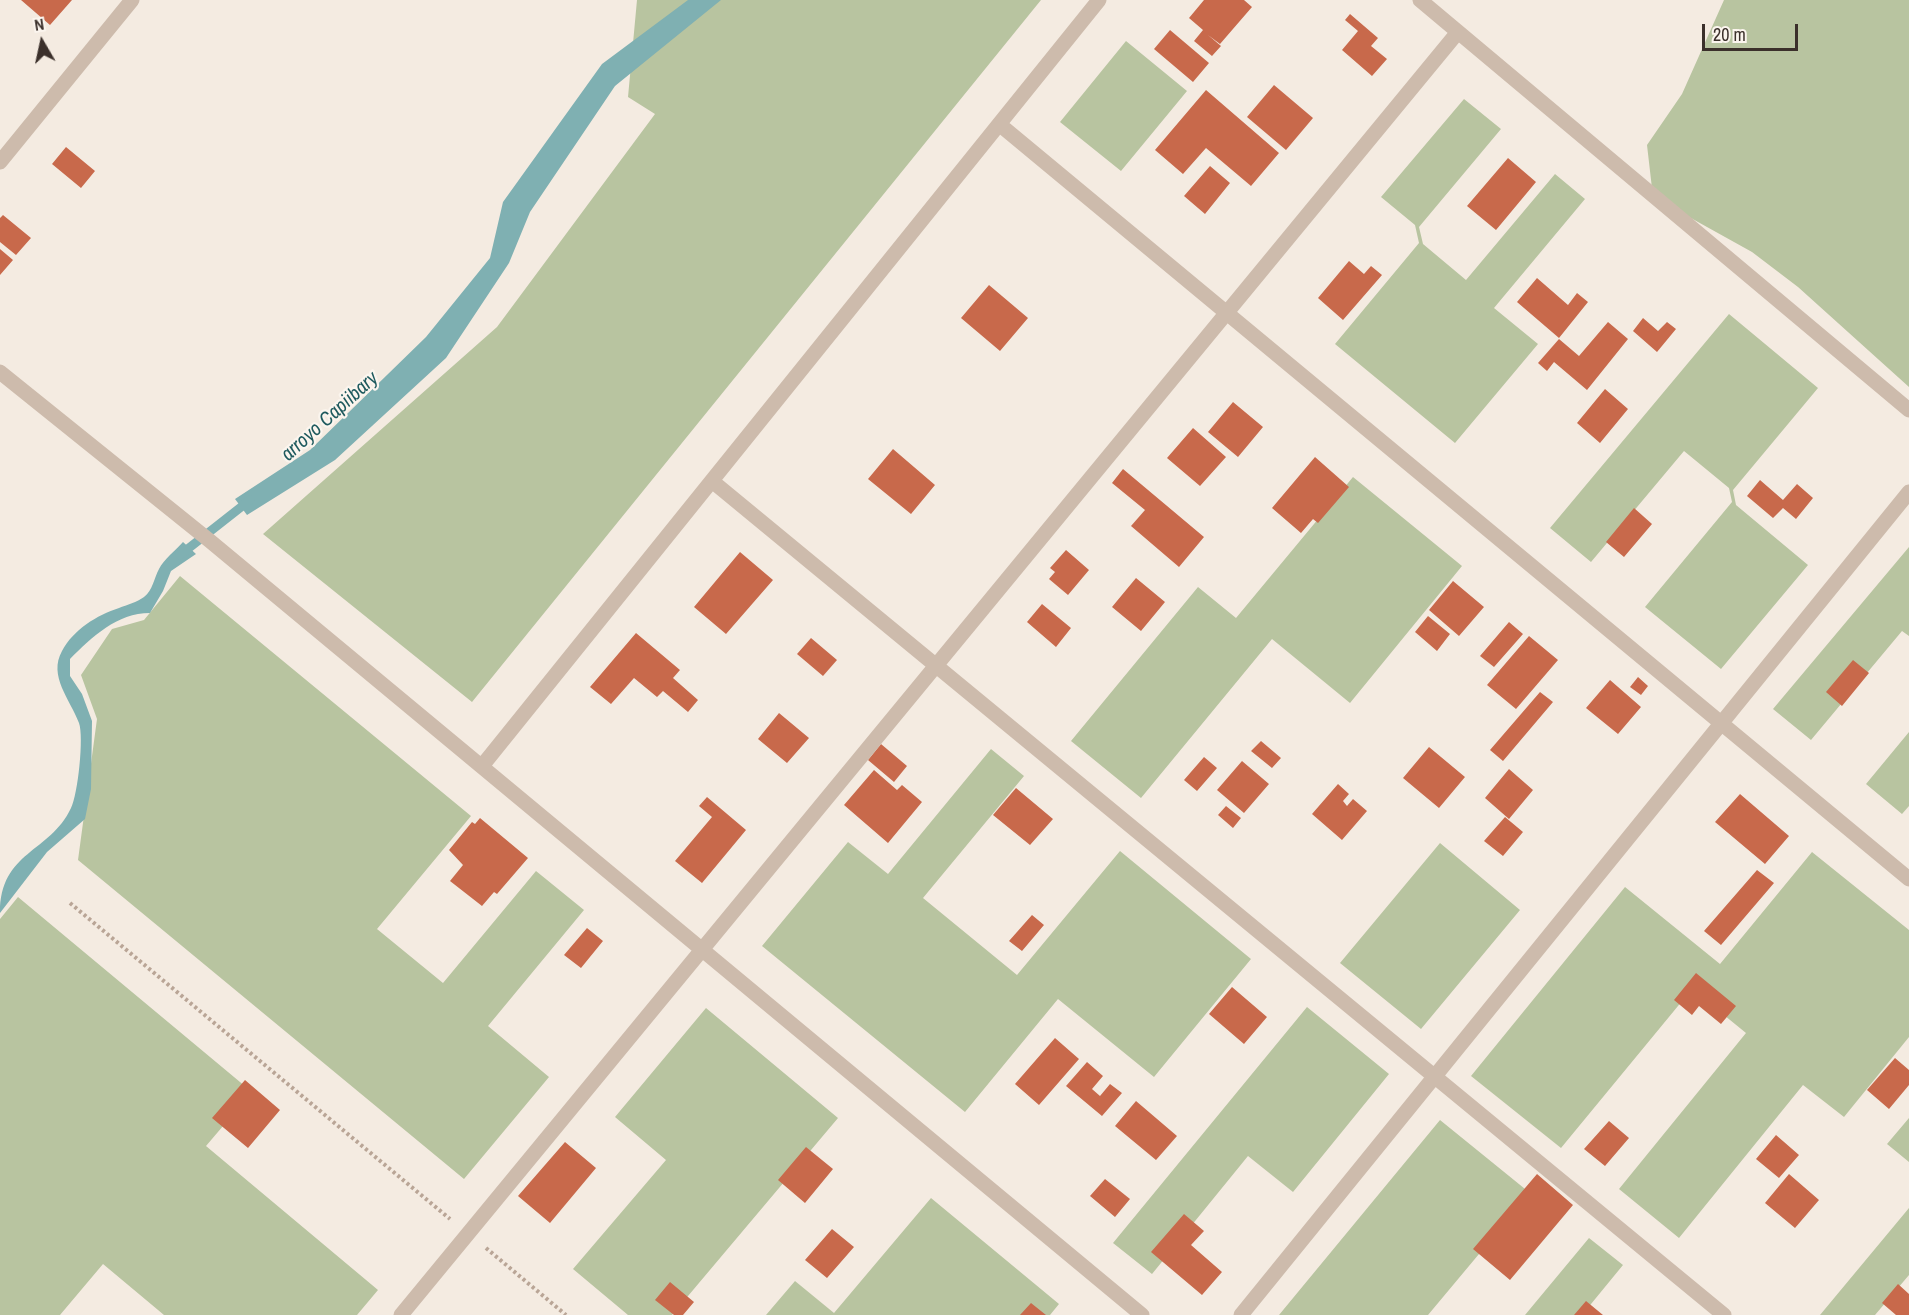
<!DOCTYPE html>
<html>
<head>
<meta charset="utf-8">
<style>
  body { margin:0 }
  #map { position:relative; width:1909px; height:1315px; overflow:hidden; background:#f4ebe1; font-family:"Archivo Narrow",sans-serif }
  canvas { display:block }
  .north { position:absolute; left:12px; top:12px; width:60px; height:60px; -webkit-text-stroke:4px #fbf5ee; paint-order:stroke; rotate:351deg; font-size:16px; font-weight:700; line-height:24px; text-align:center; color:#3b302b }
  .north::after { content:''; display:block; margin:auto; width:21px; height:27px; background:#3b302b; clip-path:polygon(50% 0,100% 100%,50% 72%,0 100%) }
  .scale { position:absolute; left:1702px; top:24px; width:96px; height:27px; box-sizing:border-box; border:3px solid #3b302b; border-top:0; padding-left:8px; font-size:18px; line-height:21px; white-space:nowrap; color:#3b302b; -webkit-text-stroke:4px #fbf5ee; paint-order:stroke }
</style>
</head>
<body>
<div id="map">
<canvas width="1909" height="1315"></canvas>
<div class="north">N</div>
<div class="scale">20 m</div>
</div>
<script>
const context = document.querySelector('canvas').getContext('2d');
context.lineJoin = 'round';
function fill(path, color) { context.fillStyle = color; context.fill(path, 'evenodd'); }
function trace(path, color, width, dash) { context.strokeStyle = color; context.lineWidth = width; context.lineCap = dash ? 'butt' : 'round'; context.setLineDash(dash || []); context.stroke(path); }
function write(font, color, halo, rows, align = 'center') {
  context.font = font + ' "Archivo Narrow",sans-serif'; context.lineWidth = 4.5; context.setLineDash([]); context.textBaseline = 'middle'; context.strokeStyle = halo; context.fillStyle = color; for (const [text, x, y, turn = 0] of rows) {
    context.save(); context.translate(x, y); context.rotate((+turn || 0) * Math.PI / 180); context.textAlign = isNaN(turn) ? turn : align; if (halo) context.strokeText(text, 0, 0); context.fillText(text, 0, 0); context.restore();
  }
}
fill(new Path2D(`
  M637 0H1041L472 702 263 534 497 327 655 114 628 97Z
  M1724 0H1909V387L1798 287 1752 252 1653 197 1647 145 1682 94Z
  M1126 41 1187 91 1121 171 1060 122Z
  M1464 99 1501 129 1419 227 1423 244 1466 280 1555 174 1585 199 1494 308 1538 344 1455 443 1335 344 1419 243 1415 225 1381 197Z
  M1729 314 1818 388 1733 490 1736 505 1808 565 1721 669 1645 607 1732 502 1729 488 1684 451 1591 562 1550 528Z
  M1353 477 1462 566 1350 703 1272 639 1141 798 1071 741 1198 587 1236 618Z
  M1909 547V636L1902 631 1811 740 1773 709Z
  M180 576 471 816 377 929 443 983 536 871 584 910 488 1026 549 1077 464 1179 78 860 97 719 81 675 112 629 144 620Z
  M1909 732V806L1902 814 1866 784Z
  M991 749 1024 776 923 898 1017 975 1120 851 1251 959 1154 1077 1058 999 965 1112 762 946 848 842 888 874Z
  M1440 843 1520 910 1421 1029 1340 963Z
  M1812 852 1909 930V1037L1844 1117 1803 1085 1679 1238 1619 1189 1746 1033 1692 989 1561 1148 1471 1076 1625 887 1720 964Z
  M18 897 252 1092 206 1146 378 1290 357 1315H164L103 1264 60 1315H0V919Z
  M1307 1007 1389 1074 1293 1192 1248 1156 1152 1274 1113 1243Z
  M706 1008 838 1118 672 1315H628L573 1269 666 1160 615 1117Z
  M1909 1118V1162L1887 1144Z
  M1440 1120 1530 1193 1428 1315H1279Z
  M931 1198 1059 1304 1050 1315H766L795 1281 834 1313Z
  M1909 1208V1275L1875 1315H1820Z
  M1589 1238 1623 1265 1582 1315H1525Z`), '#b8c4a0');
fill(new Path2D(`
  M688 0H721L615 86 530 212 509 263 446 358 335 460 247 515 235 499 310 450 426 337 490 258 503 202 602 64Z
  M183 542 196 554 171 571 163 591 150 613C117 613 92 637 70 659V676L82 694 92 721 91 789 85 819 47 852 0 913C0 851 50 853 71 808 78 794 84 737 79 723 70 699 48 676 62 651 73 630 97 615 119 608 127 605 137 602 144 597 153 590 154 578 159 569 164 559 176 550 183 542Z`), '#7fb0b2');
trace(new Path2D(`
  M180 555 250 500`), '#7fb0b2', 9);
fill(new Path2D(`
  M21 0H72L50 25Z
  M1204 0H1244L1252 7 1220 44 1208 35 1221 46 1212 56 1194 41 1203 30 1189 18Z
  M1350 14 1378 38 1371 46 1387 59 1372 76 1342 50 1358 31 1345 20Z
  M1170 30 1209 63 1193 82 1154 49Z
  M1274 85 1313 118 1286 150 1247 117Z
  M1206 90 1279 153 1251 186 1206 148 1183 174 1155 150Z
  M66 147 95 171 81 188 52 164Z
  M1508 158 1536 182 1496 230 1467 206Z
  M1210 166 1230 183 1205 214 1184 196Z
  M3 215 31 238 16 255 0 242V218Z
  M0 249 13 260 0 275Z
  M1349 261 1364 274 1371 266 1382 275 1343 320 1318 298Z
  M1537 278 1568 305 1577 293 1588 302 1559 338 1517 302Z
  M989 285 1028 318 1000 351 961 318Z
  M1643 318 1658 331 1667 322 1676 329 1657 352 1633 331Z
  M1608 322 1628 339 1587 390 1554 362 1547 371 1538 363 1559 339 1579 356Z
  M1605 389 1628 409 1600 443 1577 423Z
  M1233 402 1263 427 1238 457 1208 432Z
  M1193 428 1226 457 1200 486 1167 458Z
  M893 449 935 485 911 514 868 479Z
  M1315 457 1349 487 1318 523 1313 519 1301 533 1272 508Z
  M1123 469 1204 537 1179 567 1131 526 1145 510 1112 483Z
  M1760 480 1783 500 1797 484 1813 498 1796 519 1783 508 1773 518 1747 496Z
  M1634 508 1652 524 1624 557 1606 542Z
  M1066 550 1089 570 1068 595 1049 579 1055 572 1050 568Z
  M740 552 773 580 726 634 694 607Z
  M1136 578 1165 602 1141 631 1112 607Z
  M1453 581 1484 607 1459 636 1429 610Z
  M1042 604 1071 628 1056 647 1027 622Z
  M1428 616 1450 634 1437 651 1415 632Z
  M1509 622 1523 634 1494 667 1480 656Z
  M636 633 680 670 673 678 698 700 688 712 663 691 657 697 634 678 611 704 590 687Z
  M1529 636 1558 660 1516 709 1487 685Z
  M811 638 837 660 823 676 797 654Z
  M1853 660 1869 673 1842 706 1826 692Z
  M1638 677 1648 686 1641 695 1630 687Z
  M1610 680 1641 707 1618 734 1586 708Z
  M1540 692 1553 702 1503 761 1490 750Z
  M779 713 809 738 787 763 758 739Z
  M1261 741 1281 758 1272 768 1251 751Z
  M881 744 907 766 894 782 868 760Z
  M1429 747 1465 777 1439 808 1403 778Z
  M1204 757 1217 768 1197 791 1184 780Z
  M1242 761 1269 784 1244 813 1217 790Z
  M1509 769 1533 790 1509 819 1485 798Z
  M874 770 897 790 902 785 922 802 888 843 844 805Z
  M1338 784 1349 794 1343 801 1347 806 1353 799 1367 811 1342 840 1312 814Z
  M1016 788 1053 819 1030 845 993 815Z
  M1740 794 1789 836 1765 864 1715 822Z
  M707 797 746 830 702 883 675 861 712 817 699 806Z
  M1226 806 1241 818 1233 828 1218 815Z
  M1505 817 1523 832 1503 856 1484 841Z
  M480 818 528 858 497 894 494 892 482 906 450 881 463 865 449 850 472 822 475 824Z
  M1757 870 1774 883 1721 945 1704 931Z
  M1032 915 1044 925 1022 951 1009 941Z
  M587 928 603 941 581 968 564 955Z
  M1696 973 1736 1006 1721 1024 1699 1006 1692 1015 1674 1000Z
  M1232 987 1267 1017 1244 1044 1209 1014Z
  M1055 1038 1079 1059 1039 1105 1015 1084Z
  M1895 1058 1909 1070V1085L1889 1109 1867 1090Z
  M1087 1062 1103 1076 1092 1089 1100 1096 1110 1084 1122 1093 1102 1116 1066 1086Z
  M245 1080 280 1110 248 1148 212 1118Z
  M1136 1101 1177 1136 1156 1160 1115 1126Z
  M1609 1121 1629 1138 1605 1166 1584 1149Z
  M1776 1135 1799 1155 1779 1178 1756 1159Z
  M565 1142 596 1168 550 1223 518 1196Z
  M806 1147 833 1169 805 1203 778 1180Z
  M1537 1174 1573 1205 1510 1280 1473 1249Z
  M1789 1174 1819 1200 1795 1228 1765 1203Z
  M1105 1179 1130 1199 1115 1217 1090 1196Z
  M1184 1214 1204 1231 1191 1245 1222 1272 1202 1295 1151 1252Z
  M832 1229 854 1247 827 1278 805 1260Z
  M670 1282 694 1302 683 1315H674L655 1300Z
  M1898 1284 1909 1294V1315H1896L1882 1303Z
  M1586 1301 1603 1315H1574Z
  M1031 1303 1046 1315H1020Z`), '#c8694b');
trace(new Path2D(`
  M70 903 450 1219
  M486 1248 566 1315`), '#b9a596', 4, [3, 3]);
trace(new Path2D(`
  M1420 0 1909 410
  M999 124 1909 879
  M0 162 132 0
  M0 372 210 541 1142 1315
  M712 481 1724 1315
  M482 766 1099 0
  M401 1315 1458 32
  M1241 1315 1909 492`), '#cdbbac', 15);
write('italic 20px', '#1f5a5e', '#fbf5ee', [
  ["arroyo Capiibary",330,417,-42]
]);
</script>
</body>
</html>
